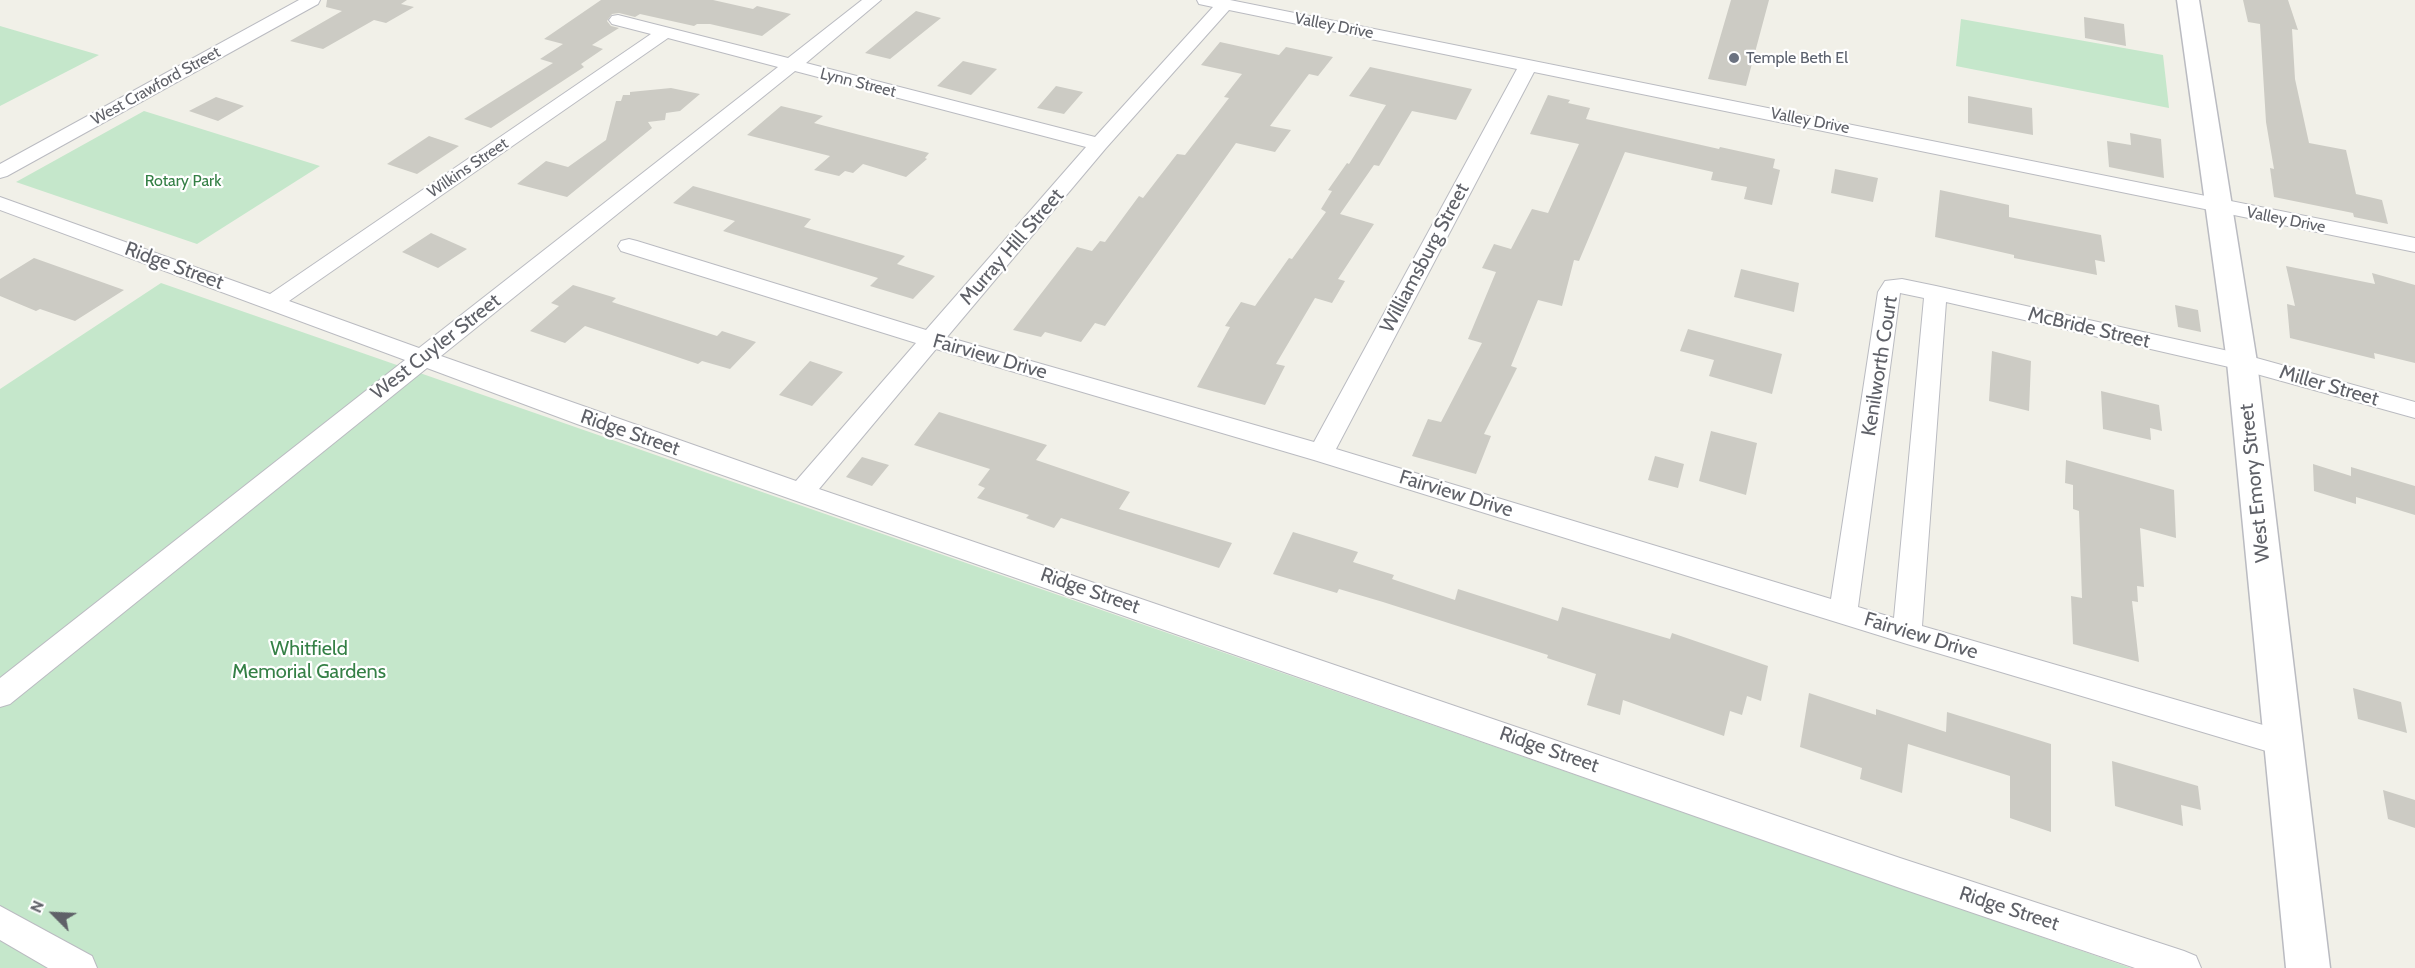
<!DOCTYPE html>
<html>
<head>
<meta charset="utf-8">
<style>
  body { margin:0 }
  #map { position:relative; width:2415px; height:968px; overflow:hidden; background:#f1f0e8; font-family:Cabin,sans-serif }
  canvas { display:block }
  .north { position:absolute; left:24px; top:884px; width:60px; height:60px; -webkit-text-stroke:4px #fff; paint-order:stroke; rotate:294deg; font-size:16px; font-weight:700; line-height:24px; text-align:center; color:#5f6168 }
  .north::after { content:''; display:block; margin:auto; width:21px; height:27px; background:#5f6168; clip-path:polygon(50% 0,100% 100%,50% 72%,0 100%) }
</style>
</head>
<body>
<div id="map">
<canvas width="2415" height="968"></canvas>
<div class="north">N</div>
</div>
<script>
const context = document.querySelector('canvas').getContext('2d');
context.lineJoin = 'round';
function fill(path, color) { context.fillStyle = color; context.fill(path, 'evenodd'); }
function trace(path, color, width, dash) { context.strokeStyle = color; context.lineWidth = width; context.lineCap = dash ? 'butt' : 'round'; context.setLineDash(dash || []); context.stroke(path); }
function write(font, color, halo, rows, align = 'center') {
  context.font = font + ' Cabin,sans-serif'; context.lineWidth = 4.5; context.setLineDash([]); context.textBaseline = 'middle'; context.strokeStyle = halo; context.fillStyle = color; for (const [text, x, y, turn = 0] of rows) {
    context.save(); context.translate(x, y); context.rotate((+turn || 0) * Math.PI / 180); context.textAlign = isNaN(turn) ? turn : align; if (halo) context.strokeText(text, 0, 0); context.fillText(text, 0, 0); context.restore();
  }
}
fill(new Path2D(`
  M1961 19 2163 55 2169 108 1956 66Z
  M0 27V26L99 55 0 106Z
  M144 111 320 166 197 244 16 182Z
  M161 283 2131 968H0V389Z`), '#c5e7cb');
fill(new Path2D(`
  M327 0H407L401 4 414 7 386 23 374 20 323 49 290 41 342 11 326 7Z
  M601 0H713L753 9 757 6 791 14 762 36 710 24H697L694 26 640 14 635 17 619 13 612 14 607 21 611 26 619 28 592 45 603 49 581 64 584 67 491 128 464 119 553 63 540 59 563 44 544 39Z
  M1731 0H1769L1746 86 1708 79Z
  M2243 0H2288L2298 30 2292 29 2295 79 2309 143 2346 150 2356 194 2382 200 2388 224 2354 217 2353 213 2274 197 2270 168 2274 169 2266 122 2260 24 2248 22Z
  M916 11 941 18 890 59 865 53Z
  M2084 17 2124 24 2126 46 2085 38Z
  M1220 42 1279 55 1286 47 1333 57 1318 76 1309 74 1270 126 1291 130 1275 152 1236 143 1105 326 1095 323 1081 342 1045 332 1041 337 1013 330 1077 247 1092 251 1100 241 1105 242 1139 196 1143 198 1177 154 1185 155 1229 98 1224 97 1242 74 1201 65Z
  M963 61 997 69 971 95 937 86Z
  M1370 67 1472 89 1456 120 1412 111 1379 166 1374 165 1340 214 1374 224 1338 279 1345 281 1332 303 1315 298 1276 364 1285 366 1265 405 1197 387 1230 327 1225 326 1241 302 1255 306 1289 258 1292 259 1326 212 1321 209 1332 191 1328 190 1347 163 1349 164 1386 105 1349 96Z
  M1056 86 1083 92 1064 114 1037 108Z
  M671 88 700 94 680 111 666 113 665 120 648 122 652 128 567 197 517 184 546 161 568 167 606 140 616 101H621L623 95H630V92Z
  M1548 95 1570 100 1568 103 1590 108 1586 119 1719 149 1720 147 1775 159 1773 168 1780 170 1772 205 1744 199 1747 187 1711 180 1713 172 1625 152 1579 261 1574 260 1562 306 1538 300 1511 366 1517 368 1484 434 1491 436 1476 474 1412 456 1428 419 1441 422 1482 343 1468 339 1496 272 1482 268 1494 244 1511 249 1532 209 1548 213 1579 144 1530 134Z
  M1968 96 2032 108 2033 135 1968 123Z
  M216 97 244 106 218 121 189 111Z
  M781 106 823 116 814 123 929 153 925 158 927 159 906 177 863 164 853 173 845 171 839 176 814 170 830 156 747 135Z
  M2130 133 2161 139 2164 178 2109 167 2107 141 2131 145Z
  M429 136 459 146 417 174 387 164Z
  M1835 169 1878 178 1873 202 1831 193Z
  M693 186 811 219 804 227 905 256 897 264 935 276 913 299 870 286 878 278 723 231 735 221 673 203Z
  M1940 190 2009 205V217L2101 235 2105 262 2095 260 2097 275 2014 258V255L1935 237Z
  M431 233 467 249 438 268 402 252Z
  M34 258 124 290 75 321 40 309 36 311 0 296V279Z
  M2286 266 2375 284 2372 273 2415 285V363L2374 353 2375 359 2290 338 2287 304 2295 306Z
  M1741 269 1799 283 1794 312 1734 297Z
  M573 285 616 298 612 302 717 336 722 331 756 342 730 369 702 361 698 364 585 326 565 343 530 331 559 306 551 303Z
  M2175 305 2198 310 2201 332 2178 327Z
  M1688 329 1782 354 1772 394 1709 376 1714 360 1680 351Z
  M1992 351 2031 361 2029 411 1989 401Z
  M810 361 843 372 812 406 779 395Z
  M2101 391 2159 405 2162 431 2150 428 2151 440 2103 429Z
  M939 412 1047 445 1036 460 1130 492 1119 509 1232 543 1219 568 1061 518 1054 528 1026 518 1029 515 977 498 985 488 978 485 990 469 914 445Z
  M1711 431 1757 443 1746 495 1699 481Z
  M1655 456 1684 464 1678 488 1648 480Z
  M862 457 889 465 872 486 846 477Z
  M2066 460 2174 490 2176 538 2140 528 2144 587 2137 586 2138 602 2132 601 2139 662 2073 644 2071 596 2082 598 2079 511 2073 509V485L2065 483Z
  M2313 464 2351 476V467L2415 486V515L2356 497V504L2314 491Z
  M1293 532 1358 552 1353 562 1394 575 1392 579 1455 600 1458 589 1558 621 1562 607 1670 639 1672 633 1768 666 1761 701 1747 696 1742 715 1730 711 1724 736 1623 700 1620 715 1587 705 1596 674 1547 658 1548 655 1383 602 1339 589 1337 593 1273 574Z
  M2353 688 2401 702 2407 733 2358 719Z
  M1809 693 1876 715V709L1946 732 1947 712 2051 744V832L2010 818V776L1908 744 1902 793 1860 779 1862 768 1800 747Z
  M2112 761 2198 786 2201 810 2181 805 2183 826 2115 806Z
  M2383 790 2415 800V828L2388 819Z`), '#cccbc4');
const minor = new Path2D(`
  M299 0H320L318 4 7 176 0 178V164Z
  M862 0H881L806 63 1095 137 1213 7 1199 4 1197 0H1230L2415 238V252L1534 72 1336 449 1831 599 1878 292 1885 281 1902 279 1936 286 2242 354 2415 402V418L2242 370 1946 302 1922 626 2294 734 2298 743 2294 752 2283 756 1907 644 1314 460 936 349 819 489 1900 858 2184 951 2196 956 2201 968H2135L1900 888 577 424 427 368 10 704 0 707V678L405 360 0 210V197L270 294 651 34 612 24 609 20 612 16 618 15 788 58ZM1229 10 1517 69 1314 442 947 337 1106 148ZM668 38 778 67 419 348 289 301ZM795 71 1086 147 926 330 637 241 629 239 621 241 618 246 621 251 916 343 796 481 441 356ZM1900 293 1924 298 1894 618 1858 607Z
  M0 906 92 956 97 968H48L0 940Z`);
const tertiary = new Path2D(`
  M2177 0H2199L2257 362 2330 968H2286L2227 362Z`);
trace(minor, '#babbc1', 2);
trace(tertiary, '#babbc1', 3);
fill(minor, '#fff');
fill(tertiary, '#fff');
for (const [x, y, r, color] of [
  [1734,58,6,"#6b7280"]
]) { const dot = new Path2D(); dot.arc(x, y, r, 0, 2 * Math.PI); context.fillStyle = color; context.fill(dot); trace(dot, '#fff', 2); }
write('16px', '#5f6168', '#fff', [
  ["Valley Drive",1334,26,11],
  ["Lynn Street",858,83,14],
  ["West Crawford Street",156,86,-29],
  ["Valley Drive",1810,121,11],
  ["Wilkins Street",468,168,-34],
  ["Valley Drive",2286,220,11]
]);
write('16px', '#5b616d', '#fff', [
  ["Temple Beth El",1746,58]
], 'left');
write('16px', '#358046', '#fff', [
  ["Rotary Park",183,181]
]);
write('20px', '#5f6168', '#fff', [
  ["Murray Hill Street",1012,247,-49],
  ["Williamsburg Street",1425,258,-62],
  ["Ridge Street",174,266,20],
  ["McBride Street",2089,328,13],
  ["West Cuyler Street",436,347,-38],
  ["Fairview Drive",990,357,16],
  ["Kenilworth Court",1880,366,-81],
  ["Miller Street",2329,386,16],
  ["Ridge Street",630,433,19],
  ["West Emory Street",2255,483,-96],
  ["Fairview Drive",1456,494,17],
  ["Ridge Street",1090,591,19],
  ["Fairview Drive",1921,636,17],
  ["Ridge Street",1549,750,19],
  ["Ridge Street",2009,909,18]
]);
write('20px', '#358046', '#fff', [
  ["Whitfield",309,649],
  ["Memorial Gardens",309,672]
]);
</script>
</body>
</html>
